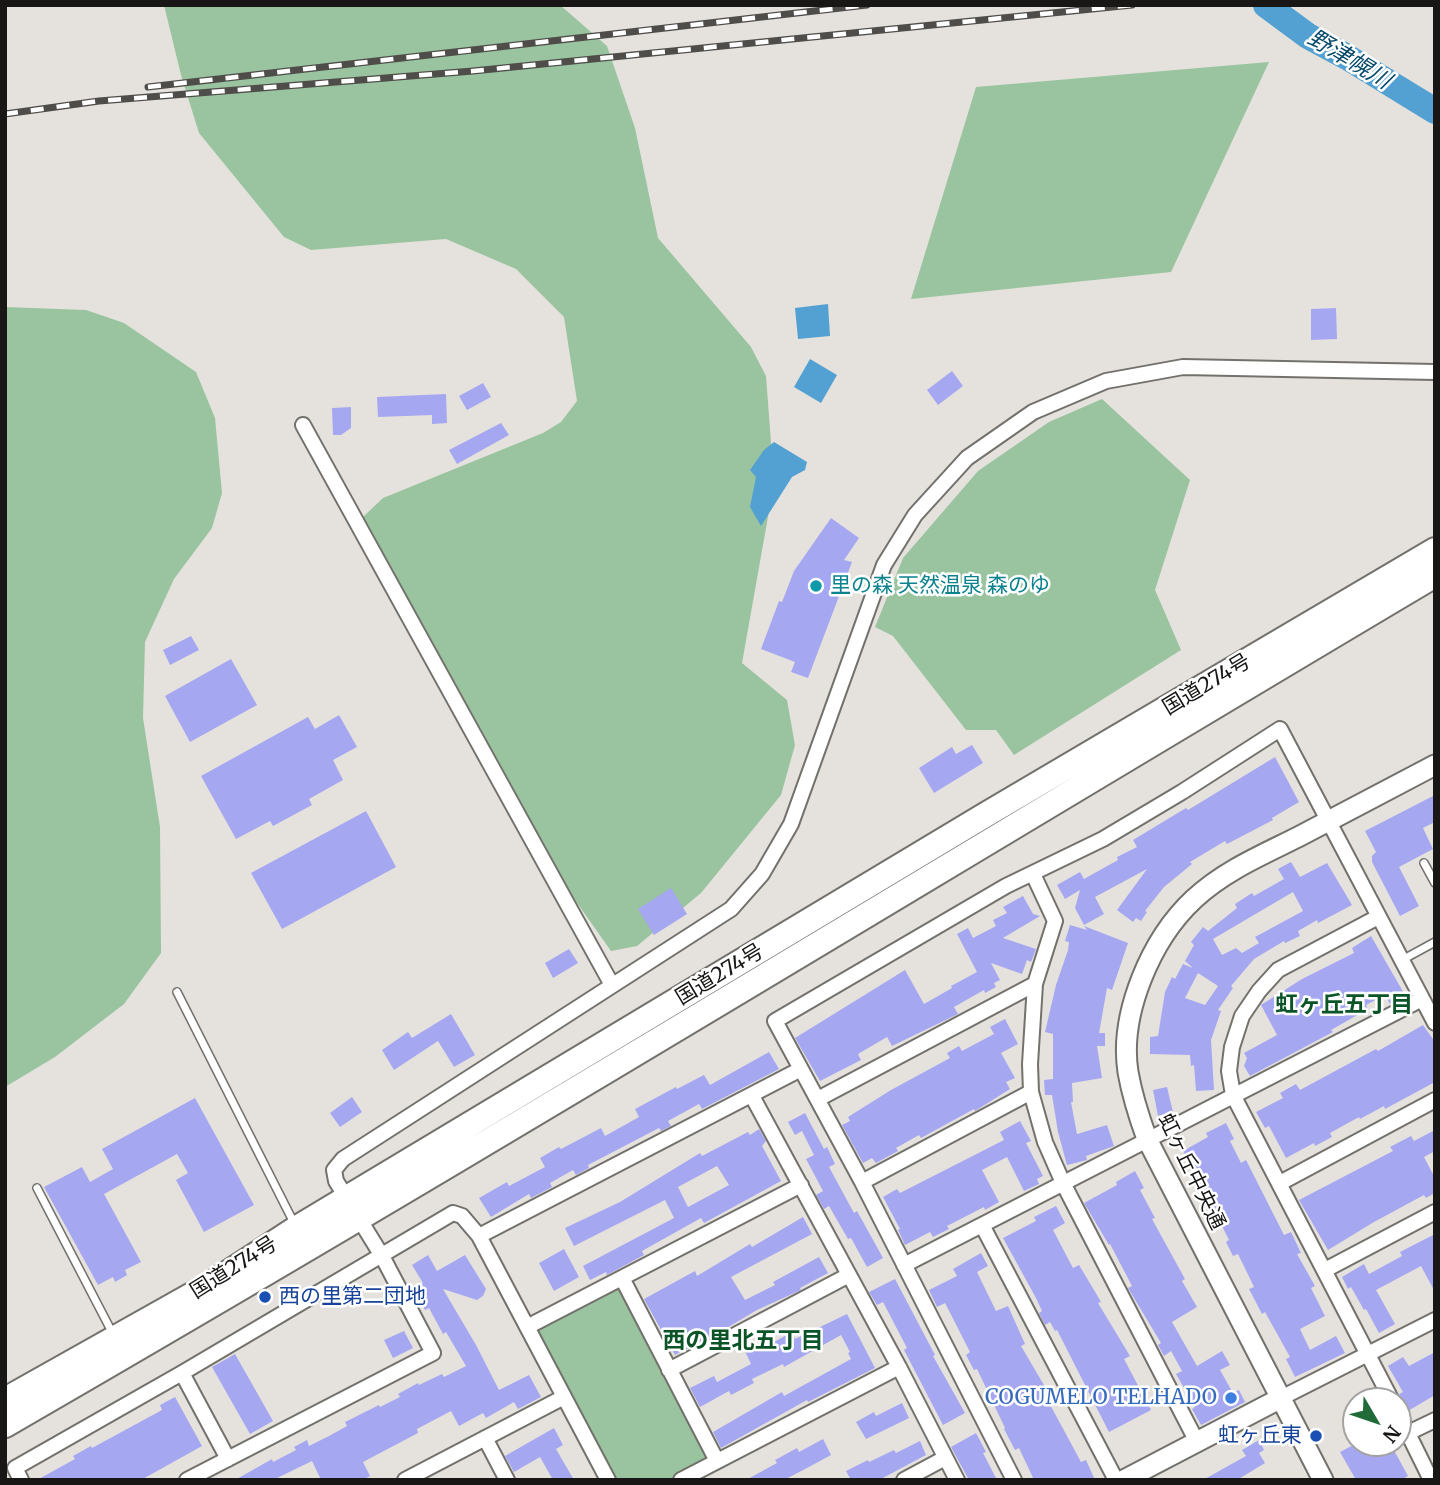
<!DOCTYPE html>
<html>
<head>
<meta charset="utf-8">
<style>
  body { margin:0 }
  #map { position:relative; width:1440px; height:1485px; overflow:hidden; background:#e5e2dd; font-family:Merriweather,serif }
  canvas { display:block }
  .frame { position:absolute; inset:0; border:7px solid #181715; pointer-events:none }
  .north { position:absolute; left:1342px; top:1387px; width:70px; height:70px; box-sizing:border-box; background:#fff; border:2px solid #a3a2a1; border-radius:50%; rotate:129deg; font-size:19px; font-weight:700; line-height:28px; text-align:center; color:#181715 }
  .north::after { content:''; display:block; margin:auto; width:24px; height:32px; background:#216b39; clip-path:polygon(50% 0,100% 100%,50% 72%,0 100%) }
</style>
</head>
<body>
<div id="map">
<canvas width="1440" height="1485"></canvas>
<div class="frame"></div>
<div class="north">N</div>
</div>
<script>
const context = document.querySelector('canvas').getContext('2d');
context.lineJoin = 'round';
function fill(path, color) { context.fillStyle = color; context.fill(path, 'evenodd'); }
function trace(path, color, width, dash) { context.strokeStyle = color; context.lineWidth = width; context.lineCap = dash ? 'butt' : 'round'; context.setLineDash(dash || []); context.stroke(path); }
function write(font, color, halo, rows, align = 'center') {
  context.font = font + ' Merriweather,"Noto Sans JP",serif'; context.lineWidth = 5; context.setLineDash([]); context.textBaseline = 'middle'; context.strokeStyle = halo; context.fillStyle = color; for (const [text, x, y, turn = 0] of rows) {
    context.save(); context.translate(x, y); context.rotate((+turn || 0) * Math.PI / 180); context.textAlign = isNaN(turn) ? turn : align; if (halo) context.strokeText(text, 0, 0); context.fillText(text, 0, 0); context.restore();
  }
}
fill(new Path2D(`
  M164 5H560L607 46 635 128 658 238 751 347 766 376 774 483 742 663 787 700 795 745 781 795 701 893 637 946 611 951 575 900 437 654 371 549 363 517 383 498 543 433 561 422 577 401 564 317 516 269 446 239 311 250 284 237 199 133 181 75Z
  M1269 62 1171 272 911 299 976 87Z
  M5 307 86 310 124 323 196 372 215 418 222 493 212 528 174 579 145 642 143 718 160 827 161 953 124 1004 55 1057 5 1087Z
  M1102 399 1190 480 1155 590 1181 650 1014 755 996 730H966L893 636 875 627 903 558 978 471 1049 422Z
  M622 1278 717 1461 681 1480H608L527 1327Z`), '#99c49f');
fill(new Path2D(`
  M828 304 830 336 798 339 795 308Z
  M810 359 837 375 821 403 794 387Z
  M774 442 807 462 805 470 792 477 761 526 750 507 756 477 750 470 764 450Z`), '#52a1d2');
trace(new Path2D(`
  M1266 5 1308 36 1347 57 1435 111`), '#52a1d2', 26);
fill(new Path2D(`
  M1336 308 1337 339 1311 340V309Z
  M952 371 963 386 938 405 927 390Z
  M483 383 491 397 467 410 459 396Z
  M446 394 447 423 432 424V415L378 417 377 397Z
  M351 407V428L341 435H333L332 408Z
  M501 423 509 435 457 464 449 450Z
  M831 518 859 538 844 560 852 562 808 678 791 672 795 662 761 649 779 601 782 602 794 571Z
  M191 636 199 650 170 665 163 650Z
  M231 659 257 705 190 742 165 696Z
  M339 715 357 747 333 760 343 780 309 799 312 805 273 826 270 821 236 839 201 776 308 717 315 729Z
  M972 745 983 763 934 793 919 768 952 747 956 754Z
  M1275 757 1299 802 1272 818 1273 820 1227 844 1225 841 1190 862 1192 864 1164 887 1145 911 1147 912 1141 921 1136 918 1133 922 1117 910 1147 869 1095 897 1104 914 1084 925 1075 908 1080 890 1065 899 1057 885 1080 872 1084 879 1118 860 1117 857 1137 847 1133 840 1186 808 1188 810Z
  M1435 795V822L1423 828 1433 849 1399 867 1419 906 1400 916 1372 862V856L1376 852 1365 831Z
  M366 811 396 867 282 929 251 873Z
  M1291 862 1300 877 1327 863 1352 905 1318 923 1317 920 1298 931 1300 936 1285 943 1284 941 1254 959 1231 986 1233 988 1218 1010 1221 1011 1211 1040 1214 1090 1196 1091 1194 1065 1191 1066 1190 1055 1150 1054V1037L1158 1036 1165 992 1172 977 1175 979 1183 964 1193 968 1185 961 1194 945 1191 942 1203 927 1208 931 1237 908 1235 904 1252 893 1254 896 1284 879 1278 869ZM1293 892 1303 911 1255 937 1259 943 1242 953 1236 948 1222 955 1213 939ZM1198 973 1218 986 1205 1005 1185 998Z
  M671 888 687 914 654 935 638 909Z
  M1023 896 1033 914 1040 916 1003 938 1036 949 1031 962 1027 960 1022 974 991 963 1000 980 994 983 996 987 985 993 984 990 954 1007 958 1014 892 1046 887 1037 858 1054 861 1060 820 1081 795 1038 905 970 924 1004 952 988 951 986 977 972 957 934 968 928 973 938 996 926 993 920 1007 913 1003 907Z
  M1070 925 1087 930 1084 926 1128 943 1112 990 1107 988 1099 1033H1105V1046H1097L1102 1078 1072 1083 1073 1102H1071L1077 1134 1107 1125 1114 1146 1086 1156 1087 1160 1067 1165 1058 1132 1052 1095H1045L1044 1080 1053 1079V1034L1045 1032 1056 985 1068 950 1069 942 1065 941Z
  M1371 936 1405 995 1390 1004 1385 995 1366 1005 1368 1009 1331 1030 1333 1032 1250 1076 1244 1066 1247 1058 1244 1053 1277 1035 1261 1005 1302 979 1354 953 1352 948Z
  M569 949 578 963 553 978 545 963Z
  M451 1014 475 1055 454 1067 438 1041 394 1070 382 1050 408 1032 412 1038Z
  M1005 1019 1018 1044 1001 1053 1015 1078 1006 1082 1010 1089 975 1111 974 1109 921 1138 919 1135 896 1148 898 1151 876 1163 872 1158 863 1163 842 1125 850 1121 848 1117 891 1090 950 1058 947 1053 959 1046 962 1051 994 1034 990 1027Z
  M1423 1025 1435 1042V1082L1385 1109 1384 1106 1360 1119 1359 1117 1330 1133 1332 1137 1315 1146 1314 1143 1286 1158 1269 1126 1265 1128 1256 1112 1283 1098 1280 1093 1296 1084 1300 1090 1376 1049 1378 1051Z
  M769 1052 779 1069 702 1109 699 1104 668 1121 671 1126 661 1131 659 1128 588 1165 589 1168 576 1175 573 1170 550 1183 552 1187 531 1198 529 1194 491 1217 479 1198 507 1182 509 1186 545 1167 540 1158 559 1147 561 1149 601 1128 605 1136 639 1117 635 1109 676 1087 677 1089 704 1075 710 1085Z
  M1167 1087 1173 1112 1158 1116 1153 1090Z
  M352 1097 362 1112 340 1127 330 1113Z
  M195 1098 254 1205 204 1232 176 1180 188 1173 177 1154 104 1194 141 1262 125 1270 127 1275 115 1282 113 1277 98 1285 44 1187 82 1167 90 1182 113 1169 102 1149Z
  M805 1113 824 1149 827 1147 835 1164 829 1167 854 1213 857 1211 883 1258 867 1267 851 1238 848 1239 829 1206 824 1209 816 1195 823 1191 806 1159 814 1155 802 1131 795 1135 788 1122Z
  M1020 1121 1031 1141 1026 1143 1043 1176 1037 1179 1039 1184 1024 1191 1007 1157 982 1170 999 1202 985 1210 984 1207 947 1226 949 1229 933 1237 930 1232 905 1245 898 1230 900 1229 883 1197 897 1189 900 1193 1004 1140 1000 1132Z
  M1226 1123 1234 1139 1230 1141 1241 1163 1246 1160 1284 1235 1291 1232 1301 1253 1297 1254 1315 1286 1311 1288 1325 1316 1300 1329 1310 1350 1336 1336 1345 1353 1295 1377 1286 1359 1290 1357 1265 1312 1262 1314 1249 1289 1254 1287 1238 1254 1233 1256 1226 1242 1229 1240 1208 1198 1204 1200 1196 1184 1200 1182 1183 1151 1208 1137 1206 1133Z
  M759 1129 766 1141 762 1146 781 1181 704 1223 701 1218 642 1251 644 1255 607 1275 606 1272 590 1280 583 1266 674 1218 665 1200 574 1246 565 1228 620 1202 700 1153 702 1156 748 1132 750 1135ZM717 1166 729 1185 688 1207 678 1187Z
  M1435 1130V1151L1424 1157 1435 1178V1193L1426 1198 1424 1195 1374 1222 1328 1250 1299 1200 1393 1151 1390 1147 1411 1136 1414 1141Z
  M1135 1171 1144 1188 1140 1190 1155 1218 1152 1219 1185 1279 1182 1281 1197 1307 1172 1322 1197 1366 1222 1351 1230 1365 1220 1370 1233 1393 1239 1390 1245 1402 1201 1425 1192 1409 1195 1407 1176 1374 1182 1371 1171 1351 1164 1356 1158 1345 1161 1343 1128 1288 1132 1286 1110 1244 1109 1245 1084 1203 1117 1185 1116 1182Z
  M1056 1206 1065 1223 1053 1230 1073 1268 1079 1265 1094 1290 1101 1302 1098 1303 1130 1356 1124 1359 1151 1410 1109 1432 1057 1330 1055 1331 1050 1322 1045 1325 1039 1313 1042 1311 1036 1298 1003 1238 1036 1221 1034 1217Z
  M803 1217 812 1234 731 1277 745 1300 775 1285 773 1282 819 1257 828 1273 800 1288 801 1290 757 1310 725 1329 675 1355 644 1299 695 1271 697 1276 750 1244 752 1247Z
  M1435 1234V1292L1421 1266 1376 1290 1395 1324 1379 1333 1366 1309 1364 1310 1351 1287 1348 1289 1342 1277 1364 1264 1369 1274 1402 1256 1400 1252Z
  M564 1249 579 1277 554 1291 539 1263Z
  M981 1253 988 1266 977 1272 996 1311 1008 1306 1025 1344 1021 1346 1051 1397 1047 1399 1081 1462 1086 1460 1095 1480H1034L1019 1448 1015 1450 1004 1429 1005 1428 977 1369 974 1370 966 1355 970 1352 945 1303 937 1307 929 1290 957 1276 953 1269Z
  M428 1255 437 1271 465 1255 486 1289 483 1296 477 1300 443 1289 476 1345 499 1390 529 1375 541 1397 518 1409 514 1402 486 1418 483 1413 459 1426 451 1411 417 1429 418 1433 363 1462 370 1476 363 1480H321L312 1461 273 1480H235L272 1459 273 1462 296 1450 294 1447 307 1440 309 1446 329 1436 347 1426 345 1422 379 1405 380 1407 400 1397 398 1394 418 1383 419 1385 442 1374 444 1377 466 1366 446 1332 443 1334 429 1308 425 1310 420 1300 425 1298 418 1285 423 1283 412 1265Z
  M895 1279 935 1355 933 1356 965 1413 943 1425 904 1350 907 1348 883 1302 877 1305 869 1292Z
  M847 1314 875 1368 808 1402 807 1400 721 1448 713 1432 782 1392 784 1396 851 1359 848 1353 850 1352 841 1335 784 1367 783 1364 752 1379 754 1383 731 1395 729 1391 700 1407 690 1388 714 1376 717 1382 751 1364 744 1349 754 1344 758 1351 792 1332 795 1339Z
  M404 1331 413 1348 393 1358 384 1340Z
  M1435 1352V1395L1408 1411 1399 1394 1403 1392 1388 1366 1403 1357 1409 1366Z
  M235 1354 273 1421 250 1434 212 1367Z
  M175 1397 202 1446 141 1480H37L75 1459 73 1456 91 1446 92 1448 162 1410 160 1405Z
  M902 1403 909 1418 866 1439 856 1422 874 1412 876 1416Z
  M554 1428 563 1445 556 1449 574 1480H553L540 1457 514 1472 505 1456Z
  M976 1433 986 1452 983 1453 997 1480H969L951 1447Z
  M823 1439 831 1455 807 1468 784 1480H746L777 1463 775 1460 797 1448 799 1452Z
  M1259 1440 1264 1450 1259 1453 1265 1463 1237 1480H1203L1246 1456 1242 1450Z
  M920 1441 926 1455 879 1480H851L846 1471 868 1460 869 1462 894 1450 896 1453Z
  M1357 1443H1390L1408 1476 1401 1480H1356L1340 1452Z`), '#a6a7f1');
const lane = new Path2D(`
  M1424 863 1435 883
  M1402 960 1435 942
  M177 992 295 1225
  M37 1188 113 1334`);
const street = new Path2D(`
  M303 425 612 985
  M1033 874 1055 921 1035 984 1030 1064 1031 1092 1045 1142 1063 1183 1197 1442
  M1378 917 1278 970 1259 991 1242 1016 1232 1047 1229 1071 1233 1095 1392 1401
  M752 1096 899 1367 957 1480
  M818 1099 1035 984
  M862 1182 1031 1092
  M1280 1183 1435 1100
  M982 1225 1116 1480
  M479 1236 801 1069
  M904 1265 1422 999
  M1325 1270 1435 1212
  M622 1278 717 1461
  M527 1327 801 1185
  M669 1370 849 1275
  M182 1373 228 1459
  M1281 1398 1435 1320
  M1398 1413 1431 1480
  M1408 1433 1435 1420
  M485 1438 507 1480
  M21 1480 15 1468 182 1373 453 1213 462 1216 479 1236 608 1480
  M187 1480 433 1353 382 1256 336 1181 334 1170 343 1159 731 909 762 874 791 824 884 565 915 515 967 458 1033 412 1106 381 1183 367 1435 372
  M405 1480 564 1397
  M681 1480 899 1367
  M904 1480 945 1458
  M1014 1480 862 1182 775 1021 1006 886 1103 839 1182 792 1280 729 1435 1023`);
const secondary = new Path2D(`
  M1124 1480 1281 1398
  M1323 1480 1147 1139C1139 1117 1132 1095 1128 1072 1119 1014 1151 939 1194 899 1224 871 1262 855 1298 837 1344 813 1389 789 1435 765`);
const highway = new Path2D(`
  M5 1400 208 1286 297 1228 987 814 1435 550
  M5 1425C485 1148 958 858 1435 575`);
trace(lane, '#73716c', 10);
trace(street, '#73716c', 18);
trace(secondary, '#73716c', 23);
trace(highway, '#73716c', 28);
trace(lane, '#fff', 7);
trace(street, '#fff', 14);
trace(secondary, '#fff', 19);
trace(highway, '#fff', 24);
const rail = new Path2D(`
  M148 87 867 5
  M5 114 99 101 473 71 1132 5`);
trace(rail, '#4e4d4a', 7);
trace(rail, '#fff', 4.5, [13]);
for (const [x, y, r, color] of [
  [816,586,7,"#0f9aa8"],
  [265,1297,7,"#1a4fb4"],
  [1231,1398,7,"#3f7fe0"],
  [1316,1436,7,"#1a4fb4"]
]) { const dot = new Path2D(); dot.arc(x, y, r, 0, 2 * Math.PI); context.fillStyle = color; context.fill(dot); trace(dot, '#fff', 2.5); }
write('21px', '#0d838f', '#fff', [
  ["里の森 天然温泉 森のゆ",830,586]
], 'left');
write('21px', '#181715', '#fff', [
  ["国道274号",1207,685,-31],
  ["国道274号",720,975,-31],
  ["虹ヶ丘中央通",1191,1172,64],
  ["国道274号",234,1268,-32]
]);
write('21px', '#164399', '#fff', [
  ["西の里第二団地",279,1297],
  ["虹ヶ丘東",1302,1436,"right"]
], 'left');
write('21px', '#366cbe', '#fff', [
  ["COGUMELO TELHADO",1217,1398]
], 'right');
write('italic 23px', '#07496a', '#fff', [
  ["野津幌川",1349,60,31]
]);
write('bold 23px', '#0b5427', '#fff', [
  ["虹ヶ丘五丁目",1344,1005],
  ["西の里北五丁目",743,1341]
]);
</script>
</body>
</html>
